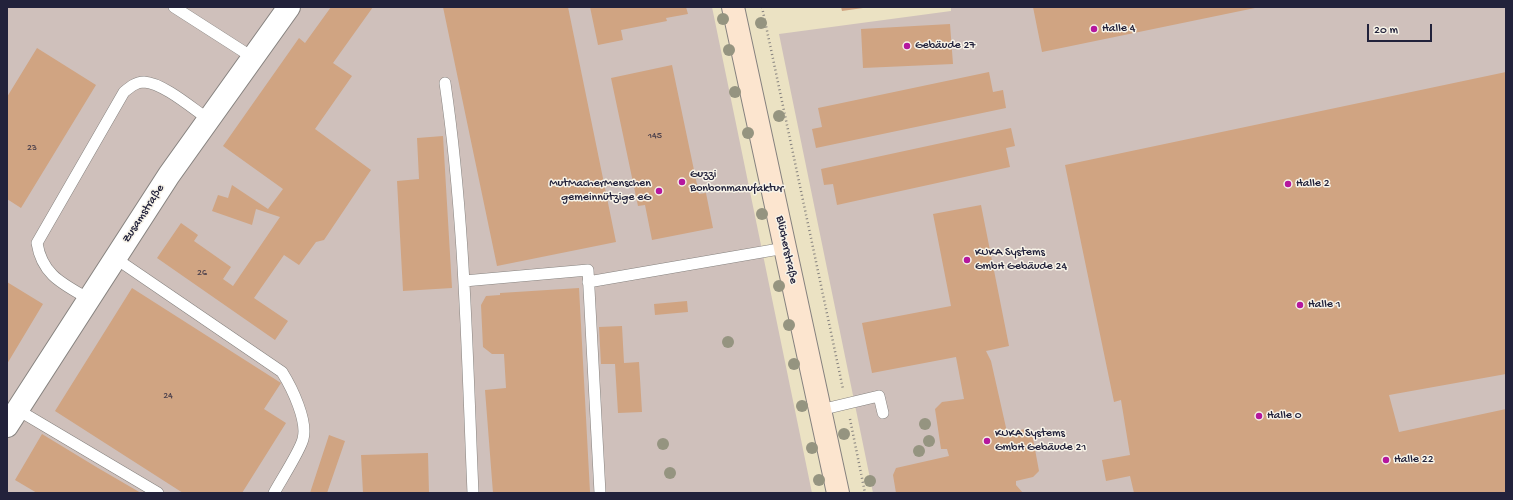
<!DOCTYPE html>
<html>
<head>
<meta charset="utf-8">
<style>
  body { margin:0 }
  #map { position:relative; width:1513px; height:500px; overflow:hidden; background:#ebe2c3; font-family:"Gochi Hand",sans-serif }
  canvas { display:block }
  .frame { position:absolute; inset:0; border:8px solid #22223b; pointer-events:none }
  .scale { position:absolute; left:1367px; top:24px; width:65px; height:18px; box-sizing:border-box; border:2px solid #22223b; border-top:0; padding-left:5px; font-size:12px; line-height:14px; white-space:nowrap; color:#22223b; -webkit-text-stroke:3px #f7f3e8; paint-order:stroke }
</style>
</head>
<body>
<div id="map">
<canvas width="1513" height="500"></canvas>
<div class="frame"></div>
<div class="scale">20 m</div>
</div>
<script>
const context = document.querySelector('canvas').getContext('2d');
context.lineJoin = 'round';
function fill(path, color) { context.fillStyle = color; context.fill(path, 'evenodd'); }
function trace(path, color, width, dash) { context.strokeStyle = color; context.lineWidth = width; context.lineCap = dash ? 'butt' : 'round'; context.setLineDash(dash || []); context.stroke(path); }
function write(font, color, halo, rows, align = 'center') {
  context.font = font + ' "Gochi Hand",sans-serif'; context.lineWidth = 3; context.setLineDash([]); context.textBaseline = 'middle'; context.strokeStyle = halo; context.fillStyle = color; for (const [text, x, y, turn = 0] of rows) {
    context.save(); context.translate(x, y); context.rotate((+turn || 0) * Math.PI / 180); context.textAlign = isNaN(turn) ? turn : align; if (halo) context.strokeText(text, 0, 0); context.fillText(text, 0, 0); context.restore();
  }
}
fill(new Path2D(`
  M7 7H712L812 493H7Z
  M951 7H1506V493H873L779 34 951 11Z`), '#cfc0bb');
fill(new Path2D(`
  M331 7H373L333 63 352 76 315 129 371 170 324 240 316 242 299 265 284 255 254 298 288 321 275 340 157 258 181 223 198 235 194 241 231 267 223 279 233 286 280 217 256 209 252 225 212 211 218 195 228 198 232 185 268 209 283 189 223 146 299 38 305 43Z
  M443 7H568L616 242 497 266Z
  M590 7H686L688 14 666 18 667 21 621 30 623 40 598 45Z
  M841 7H863V8L842 11Z
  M1033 7H1255V8L1042 52Z
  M950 24 953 64 863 68 861 29Z
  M37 48 96 85 21 208 7 199V97Z
  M672 65 699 194 706 193 713 228 652 240 645 205 638 206 611 78Z
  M989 72 993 92 1003 90 1006 108 816 148 812 129 822 127 818 108Z
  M1506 72V374L1389 395 1399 432 1506 409V493H1134L1130 476 1106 481 1102 460 1130 455 1121 400 1114 402 1065 165Z
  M1011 128 1015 146 1006 148 1010 167 837 205 833 184 824 185 821 169Z
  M443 136 452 288 403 291 397 181 419 179 417 138Z
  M981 205 1009 346 986 351 991 361 1007 432 1026 429 1032 433 1039 471 1033 477 1016 481V485L1023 493H896L893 475 896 468 949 456 947 449H941L935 409 942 402 964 399 956 357 872 373 862 323 951 306 933 214Z
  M7 282 43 304 7 364Z
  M132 288 281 383 264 409 286 423 242 493H183L55 411Z
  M579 288 590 492 493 493 485 390 506 388 504 354H492L483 347 481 305 486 296 500 295V293Z
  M687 301 688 312 655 315 654 304Z
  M622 326 624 363 639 362 642 412 618 413 615 364H601L599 327Z
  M42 434 98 468 141 493H37L15 480Z
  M329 435 345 441 327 493H310Z
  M428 453 429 493H363L361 455Z`), '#d0a482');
const lane = new Path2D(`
  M174 7 252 57
  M445 83C465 219 467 356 473 493
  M115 258 282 372C292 388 308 421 303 439 300 451 281 480 274 493
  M464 281 588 270 600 493
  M588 282 785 248
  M89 299C63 284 42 275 37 243L124 92C130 87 136 82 144 82 163 83 192 108 208 119
  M18 410 158 493
  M820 410 879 396 883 413`);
const street = new Path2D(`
  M7 426 169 175 289 7`);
const secondary = new Path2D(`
  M733 7 838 493`);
trace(lane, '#86827f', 12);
trace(street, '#86827f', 24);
trace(secondary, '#86827f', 24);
trace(new Path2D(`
  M762 7 843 389
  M850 419 865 493`), '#86827f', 2.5, [1, 3]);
trace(lane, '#fff', 11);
trace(street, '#fff', 22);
trace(secondary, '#fce5cf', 22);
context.fillStyle = '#959480';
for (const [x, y] of [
  [723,19],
  [761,23],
  [729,50],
  [735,92],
  [779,116],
  [748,133],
  [762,214],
  [779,286],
  [789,325],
  [728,342],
  [794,364],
  [802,406],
  [925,424],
  [844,434],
  [929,441],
  [663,444],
  [812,448],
  [919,451],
  [670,473],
  [819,480],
  [870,481]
]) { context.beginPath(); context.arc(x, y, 6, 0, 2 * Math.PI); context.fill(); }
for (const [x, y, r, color] of [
  [1094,29,4,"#b5179e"],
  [907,46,4,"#b5179e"],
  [682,182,4,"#b5179e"],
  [1288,184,4,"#b5179e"],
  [659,191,4,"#b5179e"],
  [967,260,4,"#b5179e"],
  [1300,305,4,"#b5179e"],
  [1259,416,4,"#b5179e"],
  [987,441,4,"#b5179e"],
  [1386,460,4,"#b5179e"]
]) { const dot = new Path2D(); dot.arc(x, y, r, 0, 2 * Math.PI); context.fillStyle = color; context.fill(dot); trace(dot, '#f7f3e8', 1.5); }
write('10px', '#4e424d', null, [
  ["145",655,136],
  ["23",32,148],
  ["26",202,273],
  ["24",168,396]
]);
write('12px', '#22223b', '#f7f3e8', [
  ["Halle 4",1102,29],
  ["Gebäude 27",915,46],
  ["Guzzi",690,175],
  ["Bonbonmanufaktur",690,189],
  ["MutMacherMenschen",651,184,"right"],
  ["gemeinnützige eG",651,198,"right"],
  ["Halle 2",1296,184],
  ["KUKA Systems",975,253],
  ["GmbH Gebäude 24",975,267],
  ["Halle 1",1308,305],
  ["Halle 0",1267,416],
  ["KUKA Systems",995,434],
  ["GmbH Gebäude 21",995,448],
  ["Halle 22",1394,460]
], 'left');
write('12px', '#22223b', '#f7f3e8', [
  ["Zusamstraße",144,214,-57],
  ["Blücherstraße",786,250,78]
]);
</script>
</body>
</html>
